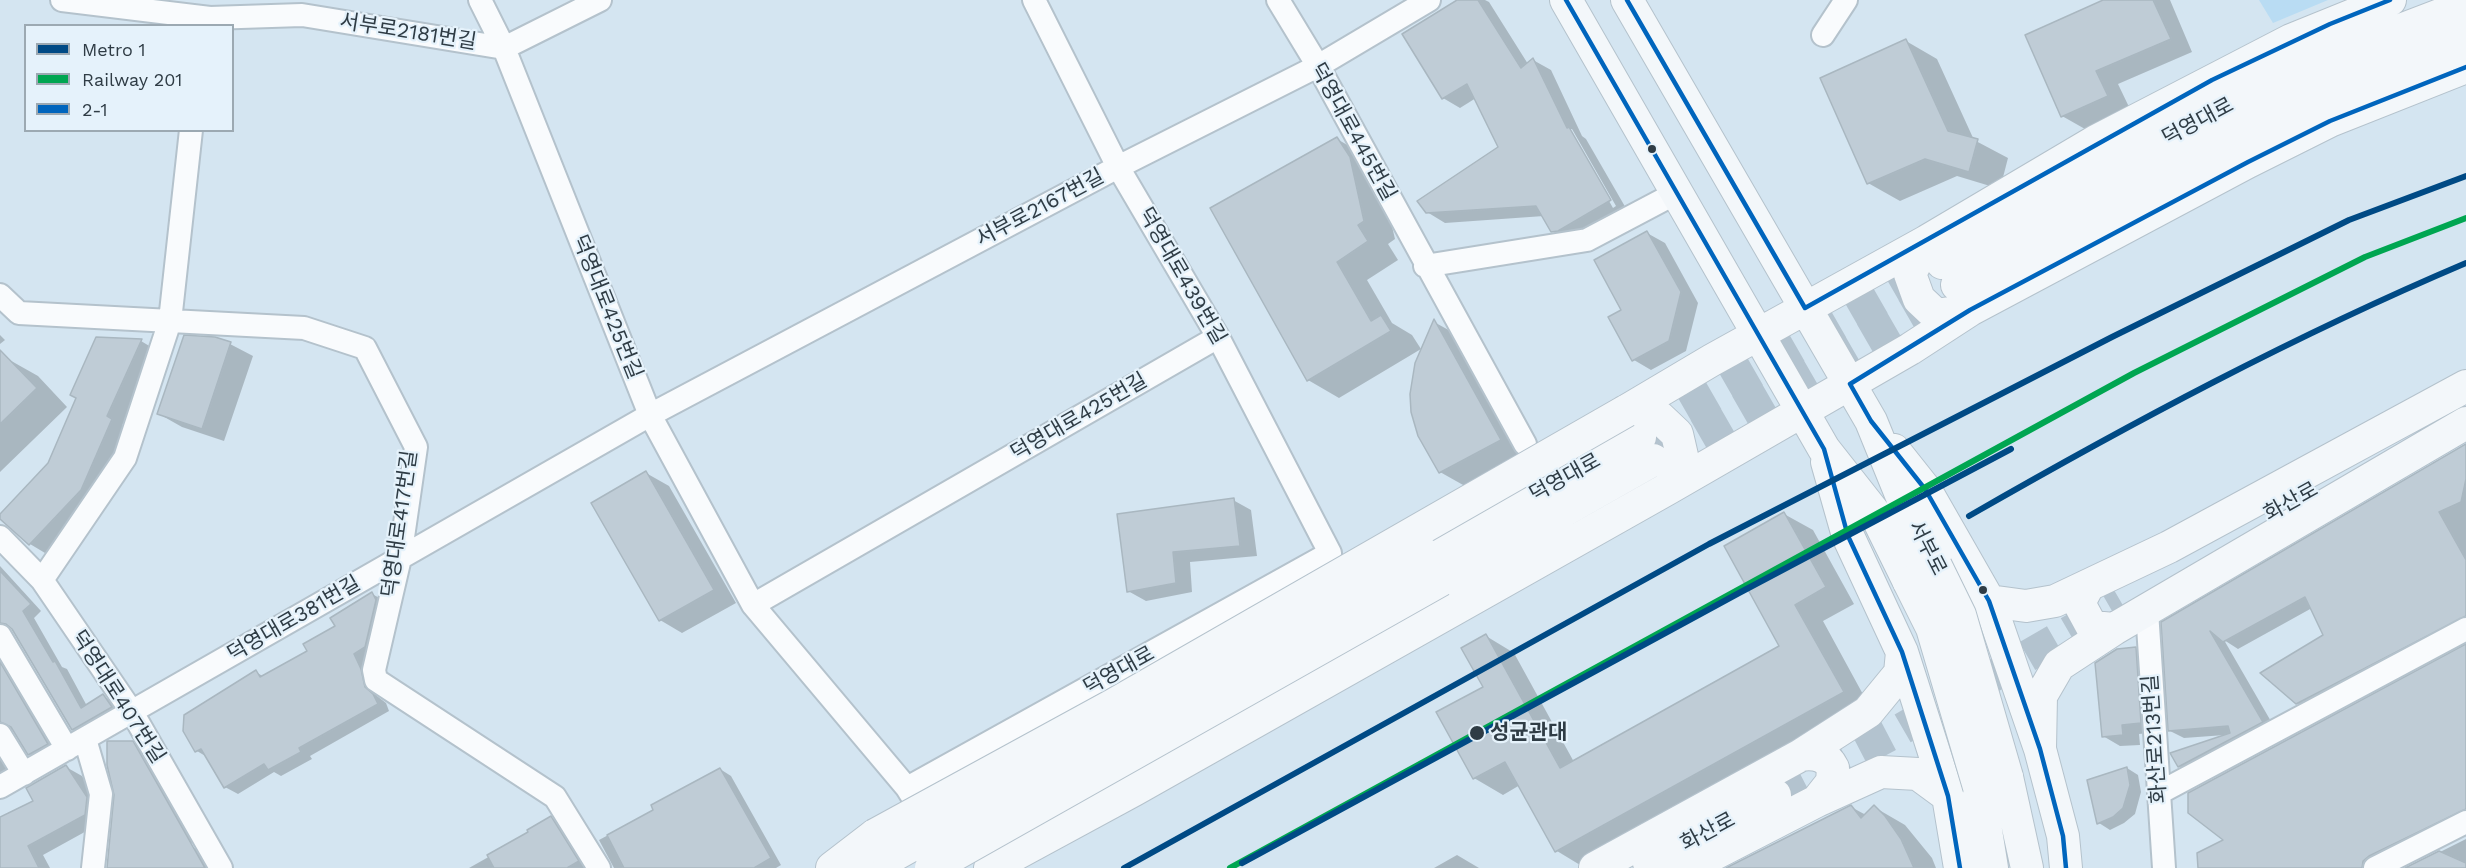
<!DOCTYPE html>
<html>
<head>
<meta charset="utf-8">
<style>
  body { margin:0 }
  #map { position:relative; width:2466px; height:868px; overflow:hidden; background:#d4e5f1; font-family:"Work Sans",sans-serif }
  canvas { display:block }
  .legend { position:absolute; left:24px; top:24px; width:210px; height:108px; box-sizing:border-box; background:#e5f2fb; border:2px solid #9ca9b2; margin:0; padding:8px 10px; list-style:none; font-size:18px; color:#2f3c45 }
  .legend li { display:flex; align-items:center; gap:12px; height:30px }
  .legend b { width:30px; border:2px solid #9ca9b2 }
</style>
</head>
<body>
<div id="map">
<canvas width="2466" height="868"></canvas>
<ul class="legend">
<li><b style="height:8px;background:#004a85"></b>Metro 1</li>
<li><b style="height:8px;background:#00a651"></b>Railway 201</li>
<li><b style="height:8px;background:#0065bd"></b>2-1</li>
</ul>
</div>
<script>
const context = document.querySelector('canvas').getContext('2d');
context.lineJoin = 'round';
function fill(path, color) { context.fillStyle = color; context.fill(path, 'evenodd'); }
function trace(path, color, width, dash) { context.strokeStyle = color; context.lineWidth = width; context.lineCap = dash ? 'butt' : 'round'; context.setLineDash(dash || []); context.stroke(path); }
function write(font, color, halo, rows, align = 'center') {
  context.font = font + ' "Work Sans","Noto Sans KR",sans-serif'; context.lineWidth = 4.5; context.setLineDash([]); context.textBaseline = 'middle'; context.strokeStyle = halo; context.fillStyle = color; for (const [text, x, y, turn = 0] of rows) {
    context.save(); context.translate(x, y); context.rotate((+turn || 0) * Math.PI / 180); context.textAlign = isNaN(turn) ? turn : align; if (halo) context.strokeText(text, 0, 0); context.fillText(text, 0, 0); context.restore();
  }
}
fill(new Path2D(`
  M2259 0H2328L2273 23Z`), '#b9dcf3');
fill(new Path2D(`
  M1460 0H1485L1489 2 1528 64 1533 60 1551 70 1582 136 1586 139 1627 210 1570 241 1552 231 1544 216 1445 223 1427 212 1500 148 1476 98 1460 108 1443 98ZM1568 129H1572L1616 206 1613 208Z
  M2107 0H2170L2192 52 2118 84 2130 109 2085 129 2062 116Z
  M1906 41 1937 59 1974 140 2008 158 2000 189 1957 176 1900 201 1868 183Z
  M1337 139 1368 157 1380 176 1395 239 1388 244 1398 260 1367 280 1392 323 1412 335 1421 349 1339 398 1308 380Z
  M1647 233 1665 243 1698 303 1686 351 1651 370 1634 360 1623 311Z
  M1434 322 1465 339 1531 458 1472 490 1440 472Z
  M0 335 5 340 0 344Z
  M141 341 156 350 122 426 127 429 96 499 45 553 30 544 0 516 49 464Z
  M230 344 253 356 224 441 182 427 159 414Z
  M6 358 38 376 67 407 0 472V365Z
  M2466 446V628L2311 711 2297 703 2325 636 2312 608 2238 649 2224 640 2276 730 2193 774 2179 766 2172 753 2225 735 2184 738 2170 731 2163 623Z
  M646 473 669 486 736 603 682 633 660 620Z
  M1233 500 1251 510 1257 556 1190 562 1192 592 1146 601 1128 591 1119 515Z
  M1784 514 1813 530 1854 604 1823 621 1871 709 1585 868 1557 851 1520 785 1503 795 1474 778 1485 687 1486 636 1514 653 1574 762 1781 647Z
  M0 566 41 611 34 618 62 667 67 669 87 706 103 696 115 702 123 714 84 736 73 729 13 628 0 619Z
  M372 594 385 601 373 677 377 696 386 703 389 711 310 756 312 759 281 776 274 772 238 794 225 787 207 757 197 751 256 672 264 677 309 651Z
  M2466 646V821L2378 868H2199L2226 840Z
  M2136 649 2153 659 2158 732 2139 734 2140 745 2120 746 2103 736Z
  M0 650 62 753 45 763 29 754 13 730 8 732 19 777 0 794Z
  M133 743 145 750 197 841 120 868Z
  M66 767 82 776 103 807 101 823 43 855 50 868H0V819L35 802Z
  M2127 768 2138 775 2141 792 2135 814 2124 823 2110 830 2099 823Z
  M720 769 731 776 781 865 776 868H614L599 840 655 810Z
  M1851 807 1866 815 1874 807 1905 825 1932 858 1936 868H1732Z
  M551 818 563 825 590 868H469L531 833Z
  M2466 839V868H2408Z
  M192 847 205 854 213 868H157Z
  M1457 855 1479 868H1434Z`), '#0003');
const building = new Path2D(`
  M1457 0H1478L1521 68 1533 58 1567 128 1569 127 1611 200 1558 231 1551 232 1536 206 1426 213 1417 201 1498 147 1467 84 1442 99 1402 34Z
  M2103 0H2153L2171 39 2096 71 2108 96 2061 117 2025 35Z
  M1906 39 1948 131 1978 139 1969 172 1925 159 1867 184 1820 78Z
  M1337 137 1350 157 1364 221 1358 225 1368 241 1337 262 1371 321 1381 315 1391 331 1307 381 1210 208Z
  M1647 231 1681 292 1669 341 1632 361 1608 317 1621 310 1594 260Z
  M1434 319 1501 440 1439 473 1418 436 1411 412 1410 394 1415 363Z
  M184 335 215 337 231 342 202 429 157 414Z
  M96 337 142 339 107 416 112 419 81 490 29 545 0 519V514L48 463 76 398 70 395Z
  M0 350 37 388 0 424Z
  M2466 444V479L2461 502 2439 512 2466 560V616L2296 704 2260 673 2323 635 2305 597 2223 642 2210 631 2263 722 2178 767 2170 753 2230 733 2228 726 2168 731 2161 622Z
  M646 471 714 590 659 621 591 503Z
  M1234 498 1240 546 1173 552 1176 583 1127 592 1117 514Z
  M1784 512 1826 587 1795 605 1844 692 1555 852 1505 762 1473 779 1436 712 1483 687 1461 648 1486 634 1560 768 1779 646 1724 546Z
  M0 571 31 604 23 611 53 662 55 661 81 708 103 694 112 707 72 730 12 629 6 624 0 623Z
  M372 592 376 600 365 647 354 654 361 669 365 687 373 694 378 704 299 748 301 752 268 770 264 764 224 788 201 749 195 752 183 731 184 715 256 670 260 677 307 651 303 644 335 626 330 618Z
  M2466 644V809L2369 856 2363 861 2362 868H2198L2197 853 2223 840 2188 813V793Z
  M2136 647 2141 723 2122 725 2123 735 2102 737 2095 663 2117 649Z
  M0 662 48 744 28 755 11 727 0 722Z
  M107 741H133L205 868H107L114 795 107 765Z
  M66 765 87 797 85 815 28 846 39 868H0V817L33 801 26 788Z
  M2127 767 2130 785 2123 808 2113 817 2097 824 2087 780Z
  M720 768 771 858 754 868H624L607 835 653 810 651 805Z
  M1851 805 1861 818 1874 805 1885 816 1901 839 1914 868H1726Z
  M551 816 579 861 567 868H494L487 855 528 832 527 830Z
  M2439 851 2466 863V868H2405Z`);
fill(building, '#bfccd6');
trace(building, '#a9b7c0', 1.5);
trace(new Path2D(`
  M1644 435 1936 267
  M1657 458 1957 285
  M1775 795 1898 731 2121 602`), '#b3c3cf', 32, [32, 16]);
const street = new Path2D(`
  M62 0 210 18 302 15 504 48 600 0
  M480 0 504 48 650 415 753 605 907 788 915 801
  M1278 0 1318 66 1525 444
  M1823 35 1846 0
  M1425 266 1587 240 1676 193
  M0 295 19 313 304 328 365 348 416 447 400 558 374 670 376 680 555 797 599 868
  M0 537 42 580 132 712 221 868
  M42 580 125 458 170 321 191 130
  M753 605 1218 337
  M2147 611 2164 868
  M0 636 67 749
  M0 735 24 774
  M85 739 101 794 93 868
  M0 787 650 415 1118 167 1318 66 1429 0
  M907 788 1330 553 1218 337 1118 167 1034 0
  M2159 793 2466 629
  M2375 868 2466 822`);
const secondary = new Path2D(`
  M1566 0 1824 449 1876 515 1909 582
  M1627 0 1871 421 1904 502 1936 566
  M1927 241 1910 274 1919 299 1936 315 1970 310
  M1942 263 2111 168 2304 67 2466 5
  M1957 285 2234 136 2317 94 2466 36
  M1626 411 1712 360 1927 241 2096 141 2291 40 2390 0
  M1626 411 1659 417 1677 434 1683 460 1669 488
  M1894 450 1925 489 1989 601 2040 749 2063 836 2066 868
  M1827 462 1848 536 1902 652 1948 796 1960 868
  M1426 555 1640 437
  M1441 580 1653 460
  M2088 586 2079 603 2092 627 2114 629
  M1989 601 2026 606 2055 601 2169 547 2466 386
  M2040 749 2041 696 2059 665 2114 629 2466 423
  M1801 755C1814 753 1827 755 1833 768L1832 782 1817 801
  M2007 777 2027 868
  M1979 787 1992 868
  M1649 863 1775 795
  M832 868 875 835
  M870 868 889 858
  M990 868 1134 790 1669 488 1910 349 1970 310 2248 162 2330 121 2466 67
  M1595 868 1801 755 1868 712 1900 673 1902 652
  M1687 868 1817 801 1881 772 1918 774 1948 796`);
trace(street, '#b4c2cc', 26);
trace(secondary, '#b4c2cc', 34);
trace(street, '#f9fbfd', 22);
trace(secondary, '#f3f7fa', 32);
const secondaryBridge = new Path2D(`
  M1936 566 1960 615 2007 777
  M1909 582 1932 628 1979 787
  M875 835 1113 705 1626 411
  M889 858 1426 555
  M931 868 1441 580`);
trace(secondaryBridge, '#b4c2cc', 34, []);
trace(secondaryBridge, '#f3f7fa', 32);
trace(new Path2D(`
  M1566 0 1824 449 1848 536 1902 652 1948 796 1960 868
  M1627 0 1805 308 2212 80 2330 24 2390 0
  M2066 868 2063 836 2040 749 1989 601 1925 489 1871 421 1850 384 1970 310 2248 162 2330 121 2466 67`), '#0065bd', 4.5);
trace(new Path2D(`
  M1230 868 2134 373 2365 257 2466 218`), '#00a651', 6);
trace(new Path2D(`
  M1969 516C2131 423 2294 336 2466 263
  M1242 863 1739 593 2011 449
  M1124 868 1709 544 2112 337 2349 220 2466 176`), '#004a85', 6);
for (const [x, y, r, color] of [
  [1652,149,5,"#2f3c45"],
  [1983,590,5,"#2f3c45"],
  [1477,733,8,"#2f3c45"]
]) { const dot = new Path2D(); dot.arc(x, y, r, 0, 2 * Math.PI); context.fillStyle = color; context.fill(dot); trace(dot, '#e5f2fb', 2); }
write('21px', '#2f3c45', '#e5f2fb', [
  ["서부로2181번길",408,32,9],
  ["덕영대로",2198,122,-28],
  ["덕영대로445번길",1353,132,61],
  ["서부로2167번길",1040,208,-28],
  ["덕영대로439번길",1182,276,60],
  ["덕영대로425번길",607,307,68],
  ["덕영대로425번길",1079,417,-30],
  ["덕영대로",1565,478,-29],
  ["화산로",2291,502,-29],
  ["덕영대로417번길",400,524,-82],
  ["서부로",1927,548,63],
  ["덕영대로381번길",294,619,-30],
  ["덕영대로",1119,671,-29],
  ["덕영대로407번길",118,697,57],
  ["화산로213번길",2155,739,-94],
  ["화산로",1708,832,-28]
]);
write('bold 21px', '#2f3c45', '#e5f2fb', [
  ["성균관대",1490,733]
], 'left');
</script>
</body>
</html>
